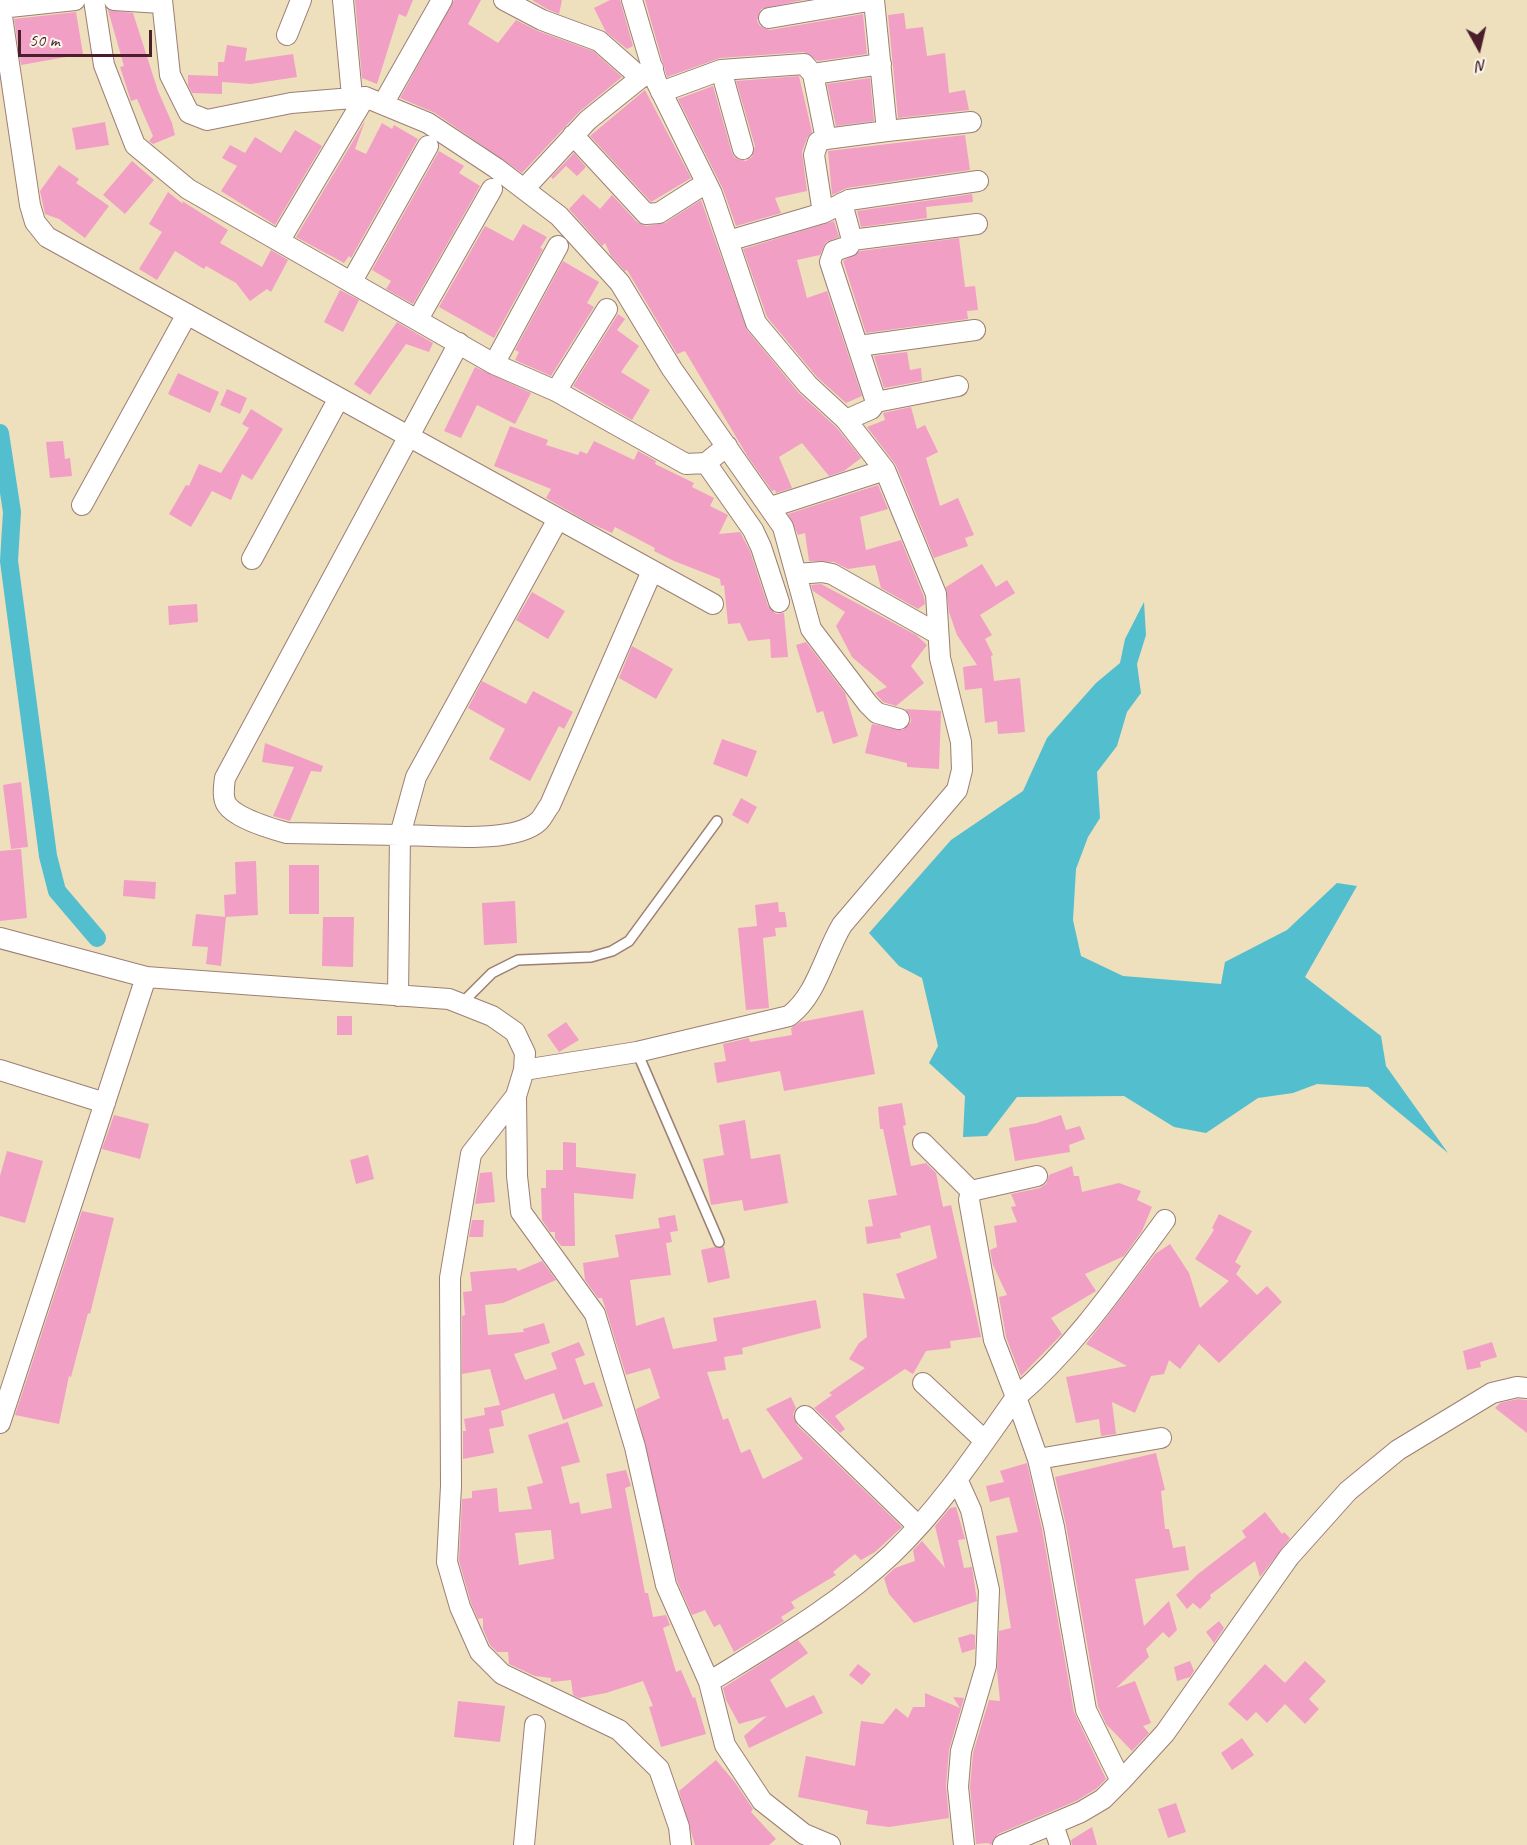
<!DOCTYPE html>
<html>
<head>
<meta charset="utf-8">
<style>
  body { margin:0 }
  #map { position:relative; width:1527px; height:1845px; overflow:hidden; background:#eedfbd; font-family:Caveat,sans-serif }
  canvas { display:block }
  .north { position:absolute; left:1449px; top:18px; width:60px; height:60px; -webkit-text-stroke:4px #fbf7ec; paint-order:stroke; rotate:172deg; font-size:16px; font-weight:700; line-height:24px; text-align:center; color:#4a1f2b }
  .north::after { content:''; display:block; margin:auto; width:21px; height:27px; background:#4a1f2b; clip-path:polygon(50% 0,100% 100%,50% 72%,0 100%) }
  .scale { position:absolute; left:18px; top:30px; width:134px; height:27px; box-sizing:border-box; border:3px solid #4a1f2b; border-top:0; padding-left:8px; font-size:18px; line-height:21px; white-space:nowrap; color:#4a1f2b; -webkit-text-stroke:4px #fbf7ec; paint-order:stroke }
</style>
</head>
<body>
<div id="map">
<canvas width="1527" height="1845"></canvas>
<div class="north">N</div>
<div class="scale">50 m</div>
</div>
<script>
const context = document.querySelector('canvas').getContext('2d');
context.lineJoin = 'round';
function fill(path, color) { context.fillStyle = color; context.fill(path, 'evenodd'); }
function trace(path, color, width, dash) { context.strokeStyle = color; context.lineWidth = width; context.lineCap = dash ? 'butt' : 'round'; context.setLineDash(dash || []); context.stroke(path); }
fill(new Path2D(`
  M1144 602 1146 635 1137 664 1141 693 1127 712 1117 746 1097 772 1100 818 1088 837 1076 869 1073 920 1081 956 1123 976 1221 984 1225 962 1287 930 1337 883 1357 886 1305 977 1381 1036 1386 1066 1448 1153 1368 1087 1317 1084 1293 1093 1258 1098 1206 1133 1174 1127 1124 1096 1017 1097 987 1136 963 1137 965 1096 929 1063 938 1046 922 978 899 966 869 933 951 840 1023 791 1047 738 1096 683 1120 663 1125 639Z`), '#53bece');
trace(new Path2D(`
  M0 433 12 512 9 561 48 856 57 891 97 938`), '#53bece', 18);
fill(new Path2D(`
  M355 0H413L406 17 399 14 377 84 362 78Z
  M454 0H481L468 24 498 43 516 20 538 31 593 51 622 77 579 112 522 173 435 113 400 98Z
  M532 0H562L559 14 547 9Z
  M610 0H620L633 46 627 49 606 32 594 8Z
  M645 0H803L761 9 757 21 760 26 770 30 863 14 867 54 818 61 804 52 720 58 667 77Z
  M108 10 133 13 158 91 172 123 175 135 153 144 149 141 153 136 137 99 131 101 120 67 124 66Z
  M76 12 83 54 21 65 14 19Z
  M904 13 906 29 923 27 927 56 945 53 949 93 965 90 969 110 898 118 888 15Z
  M227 45 247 48 245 61 293 54 297 77 251 84 222 82V94L192 93 188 85V75L218 76V62H224Z
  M799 76 812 132 807 138 802 152 807 191 775 198 781 213 736 226 723 189 678 99 713 86 732 153 735 158 746 161 752 157 755 146 736 81Z
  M870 78 874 121 836 126 827 84Z
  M645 90 691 178 651 202 590 136Z
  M365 121 355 149 366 154 382 123 392 129 394 125 418 139 351 258 349 256 344 263 296 237Z
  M105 122 109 145 76 150 72 128Z
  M295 130 322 146 275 225 221 191 237 166 222 158 230 145 245 153 255 137 281 153Z
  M965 135 970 170 847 188 832 195 828 151Z
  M439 151 464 166 459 173 480 186 413 304 386 289 391 281 372 270Z
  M574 153 586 167 577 176 566 166 553 179 551 177Z
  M132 161 154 180 125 214 103 195Z
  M59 165 79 179 76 183 109 206 85 238 59 219 45 214 40 191Z
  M168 192 183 204 182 201 228 230 220 243 262 267 271 250 288 260 271 292 267 289 250 301 236 283 206 266 204 269 175 251 157 280 139 269 162 232 149 224Z
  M583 194 600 209 612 195 637 222 646 226 665 223 701 200 747 330 799 393 837 428 861 458 844 471 829 476 802 443 779 457 792 488 776 493 775 490 772 491 748 457 685 351 677 354 627 270 625 271 611 256 605 243 602 246 569 209Z
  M972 194 973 202 926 207 927 218 861 227 857 211Z
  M834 221 839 237 826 242 820 255 797 260 807 298 827 291 862 396 846 403 817 377 767 317 743 249Z
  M523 224 547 237 540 248 543 249 494 338 439 307 485 226 513 241Z
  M959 238 965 287 975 286 978 310 967 311 968 319 866 333 843 261 860 251Z
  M563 261 599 282 587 303 594 307 551 376 515 360 519 352 515 350Z
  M340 290 359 300 343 332 324 322Z
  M618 314 625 319 617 330 639 346 621 372 650 390 632 420 573 386Z
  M397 322 433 343 429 352 406 344 370 395 354 384Z
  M907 352 910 370 921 368 922 381 884 388 874 356Z
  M475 367 531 393 515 424 477 405 461 438 444 431Z
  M178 373 219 392 210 413 168 394Z
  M227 389 247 398 240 414 220 405Z
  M911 407 917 429 925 425 938 452 926 458 940 506 958 498 974 535 965 538 968 546 934 558 896 465 867 427 885 420 883 413Z
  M251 409 283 429 252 480 242 474 231 500 212 491 191 527 169 514 186 485 189 486 199 464 221 473 249 428 242 424Z
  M510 426 548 440 546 445 578 455 580 451 587 454 594 441 634 460 638 451 656 461 655 464 694 483 692 487 714 498 710 506 728 515 719 534 740 532 750 551 768 606 776 614 784 613 788 657 771 658 770 639 748 641 740 623 728 624 724 585 721 586 720 579 674 561 654 551 655 548 615 527 612 533 590 523 546 498 551 489 494 466Z
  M63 441 65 459 70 458 72 476 50 478 46 442Z
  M878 485 888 509 860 517 866 550 901 540 924 597 925 604 918 609 881 588 875 565 848 569 834 562 809 561 805 533 798 535 788 514Z
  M982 564 996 587 1007 580 1015 593 980 615 992 635 985 639 993 655 991 656 994 681 1020 678 1025 732 998 734 997 721 985 723 982 688 965 690 963 667 977 665 957 635 949 612 946 587Z
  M821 584 916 635 927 645 911 666 924 683 896 706 883 702 875 693 887 687 852 657 836 626 845 612 813 591 811 585Z
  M532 592 565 611 548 639 516 620Z
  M197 604 198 622 169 625 168 606Z
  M806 642 845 693 858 736 833 744 823 711 817 713 796 645Z
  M632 646 673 669 656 699 619 678Z
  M482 681 526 704 533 691 573 712 564 729 559 726 530 781 489 759 505 729 468 708Z
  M905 709 941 711 939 769 907 767V763L865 753 872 724 903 730 911 722 910 715Z
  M722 739 757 751 747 777 713 764Z
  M265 743 323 766 321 772 311 771 290 821 273 816 294 767 262 762Z
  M21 782 28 847 11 849 3 785Z
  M741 798 757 807 748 824 732 815Z
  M21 849 27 918 0 921V851Z
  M256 861 258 915 225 917 224 895 236 894 235 862Z
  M289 865H319V914H289Z
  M124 880 156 882 155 899 123 896Z
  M515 901 517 943 484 945 482 903Z
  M778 902 779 912H785L787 927 775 928 776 936 763 938 769 1008 746 1010 738 928 757 926 755 905Z
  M196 914 226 917 221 966 206 964 208 947 192 946Z
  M323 917H354L353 967 322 966Z
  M863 1010 875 1074 784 1091 780 1071 717 1083 714 1063 726 1061 723 1044 749 1038 750 1042 792 1035 791 1028 800 1022Z
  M337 1016H352V1035H337Z
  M566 1022 579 1040 559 1052 547 1035Z
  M902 1103 906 1125 903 1126 911 1166 926 1163 936 1173 943 1207 951 1205 981 1337 950 1341 951 1348 926 1351 913 1374 905 1369 835 1416 845 1429 840 1433 814 1408 832 1395 829 1393 865 1368 849 1359 859 1343 867 1337 863 1293 905 1299 896 1274 937 1258 930 1225 900 1233 901 1238 867 1244 865 1227 873 1226 868 1200 897 1195 883 1129H880L878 1107Z
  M114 1115 149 1124 140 1159 102 1149Z
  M1061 1115 1066 1130 1080 1126 1085 1139 1069 1145 1070 1152 1015 1161 1009 1128 1037 1123Z
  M745 1120 751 1159 780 1154 788 1203 744 1211 742 1200 711 1205 703 1159 724 1155 719 1125Z
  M563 1142 576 1143V1167L636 1174 633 1199 574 1193 575 1246H561L555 1238V1232H550L542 1220 541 1188H546V1170H563Z
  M7 1151 43 1161 25 1223 0 1216V1176Z
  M368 1155 374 1179 356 1184 350 1160Z
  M1072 1166 1074 1176H1079L1082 1192 1119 1183 1141 1191 1137 1200 1152 1207 1142 1231 1124 1256 1085 1274 1096 1291 1051 1318 1062 1334 1021 1376 1006 1337 999 1297 1007 1295 993 1265 990 1250 997 1247 994 1226 1017 1222 1011 1207 1016 1206 1011 1194 1040 1188 1046 1184 1049 1175Z
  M492 1172 495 1202 475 1204 480 1173Z
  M82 1211 114 1218 90 1314 88 1313 71 1377 69 1376 59 1424 15 1415Z
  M1219 1214 1252 1231 1235 1262 1241 1266 1235 1276 1236 1274 1257 1295 1267 1286 1282 1302 1219 1363 1199 1344 1180 1369 1169 1360 1164 1374 1151 1376 1135 1413 1112 1402 1116 1434 1101 1436 1099 1419 1076 1423 1066 1377 1127 1366 1086 1344 1155 1254 1170 1244 1189 1273 1200 1308 1229 1281 1195 1259 1214 1230 1212 1228Z
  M675 1215 678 1231 670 1232 672 1242 666 1243 671 1275 630 1280 636 1326 664 1317 673 1349 717 1341 713 1318 816 1300 821 1328 742 1348 743 1354 724 1357 726 1370 707 1372 723 1420 728 1418 741 1453 750 1449 763 1479 803 1459 766 1409 791 1397 796 1408 793 1414 797 1425 902 1527 875 1552 861 1560 855 1554 833 1572 836 1575 791 1602 795 1608 781 1617 784 1621 734 1652 720 1624 714 1627 705 1610 692 1615 677 1581 636 1409 660 1398 650 1368 626 1375 606 1310 602 1298H598L585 1280 583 1263 619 1257 615 1235 660 1228 658 1218Z
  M472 1220H484L483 1237H469Z
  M715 1247H724L730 1278 708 1283 701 1250Z
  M542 1261 556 1280 503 1303 485 1305 488 1335 524 1332 523 1329 544 1323 550 1343 514 1354 525 1380 557 1369 551 1353 579 1342 585 1355 575 1359 584 1385 594 1382 603 1406 563 1420 554 1393 501 1411 504 1426 489 1429 494 1453 463 1459V1431H466L464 1419 485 1415 484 1408 500 1405 490 1369 462 1374V1316L465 1315 463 1292 472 1291 470 1272 516 1268 518 1271Z
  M1492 1342 1497 1357 1480 1362 1481 1367 1467 1370 1463 1351Z
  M1518 1399 1527 1400V1433L1495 1408 1500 1403Z
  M568 1422 580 1462 561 1467 570 1504 579 1502 581 1514 612 1508 606 1474 626 1470 631 1486 625 1488 645 1593H648L653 1617 666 1615 670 1625 663 1628 676 1672 681 1670 693 1698 695 1697 706 1734 661 1747 649 1707 653 1706 643 1681 606 1693 579 1698 573 1695 571 1680 551 1682V1678L535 1676 509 1664 508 1652H497L490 1645 483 1629V1618L478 1619 471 1603 459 1561 462 1499 472 1498V1491L497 1488 499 1512 532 1509 527 1487 543 1483 528 1435ZM551 1530 554 1559 519 1565 515 1533Z
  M1156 1453 1165 1490 1161 1491 1165 1529H1169L1173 1548 1185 1546 1189 1570 1135 1579 1144 1626 1169 1601 1177 1630 1169 1638 1163 1632 1146 1649 1149 1657 1116 1688 1135 1681 1151 1723 1143 1726 1149 1733 1132 1751 1106 1724 1098 1706 1066 1525 1055 1477Z
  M1027 1463 1042 1529 1074 1712 1106 1779 1096 1789 1076 1801 998 1834 991 1845 988 1843 976 1844 970 1787 973 1753 989 1700 1000 1701 997 1671 999 1631 1011 1628 996 1536 1018 1532 1009 1497 990 1502 986 1486 1004 1482 1000 1471Z
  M956 1507 965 1539 958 1540 964 1568 972 1567 977 1601 914 1623 889 1594 884 1578 895 1568 915 1561 913 1550 922 1541 945 1568 935 1526 950 1508Z
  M1265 1512 1282 1534 1284 1532 1290 1538 1260 1577 1255 1561 1210 1595 1211 1598 1200 1609 1193 1603 1187 1609 1176 1595 1198 1574 1246 1537 1242 1531Z
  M1219 1621 1224 1628 1214 1643 1206 1632Z
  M971 1634 975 1635V1649L962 1653 958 1638Z
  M798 1640 808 1653 770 1680 786 1708 814 1695 823 1713 749 1748 744 1736 767 1716 739 1724 726 1700 723 1688Z
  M1190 1661 1194 1671 1190 1677 1177 1681 1174 1667Z
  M1305 1661 1326 1681 1309 1699 1319 1709 1305 1724 1285 1704 1267 1723 1256 1712 1247 1721 1228 1704 1265 1664 1285 1683Z
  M858 1664 871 1674 862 1685 849 1675Z
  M925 1693 960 1708 953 1697 964 1698 949 1750 946 1786 949 1818 889 1827 866 1824 868 1811 798 1797 806 1756 855 1766 861 1721 883 1724 896 1708 908 1718 913 1707H925Z
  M458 1701 505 1706 500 1742 454 1737Z
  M1242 1738 1254 1755 1232 1770 1221 1753Z
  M716 1760 734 1781 753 1809 751 1812 776 1839 769 1845H695L679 1791Z
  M1176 1803 1186 1832 1168 1838 1158 1809Z
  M1092 1827 1097 1845H1072L1071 1840Z`), '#f29fc5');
const service = new Path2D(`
  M461 1004 492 973 518 960 591 957 612 951 629 941 717 821
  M637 1052 719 1242`);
const minor = new Path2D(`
  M94 0 104 65 135 145 188 189 494 364 556 391 686 464 706 463 727 446
  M114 0 161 3
  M162 0 170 75 189 113 207 120 291 103 365 97 428 123 496 168 559 216 620 283 672 369 783 527 811 629 868 704 877 713 899 719
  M343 0 352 96
  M504 0 542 20 599 41 641 78
  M632 0 656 81 712 194 756 323 808 385 846 420 885 470 771 507
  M0 3 30 205 35 222 47 237 713 604
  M0 8 75 0
  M769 18 874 0
  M287 35 301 0
  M721 70 743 149
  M813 74 881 64
  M661 92 721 70 804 64 813 74 826 139
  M383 104 442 0
  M887 131 971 122
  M573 135 646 214 659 213 706 183
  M524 189 588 120 653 68
  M842 203 852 240 849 246 834 251 830 262 876 402 871 409 846 420
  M823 213 814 155 818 142 826 139 887 131 874 0
  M280 240 365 97
  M852 240 977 224
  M728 241 823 213 849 200 978 181
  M352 281 428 146
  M418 319 492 189
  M859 346 975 330
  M494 364 558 246
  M556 391 607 309
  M876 402 958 386
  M706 463 753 530 761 547 779 602
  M82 505 187 314
  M558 519 416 777 400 835C434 835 514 845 539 821 543 817 546 810 550 805L652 571
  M252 559 339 398
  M797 574 822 572 832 574 938 634
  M0 938 146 977 449 999 492 1016 515 1032 525 1053 524 1070 516 1096 517 1176 521 1212 595 1314 635 1447 666 1585 709 1682 725 1745 762 1801 804 1834 830 1845
  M398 996 400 835 287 833C272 829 236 818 227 805 222 798 224 786 225 778L459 343
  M0 1070 105 1103
  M524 1070 637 1052 789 1016C817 995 824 955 842 925L957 790 962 770 961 742 940 658 936 594 885 470
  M516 1096 471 1154 450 1278 451 1486 447 1562 460 1607 480 1652 502 1674 619 1730 659 1769 679 1827 681 1845
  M923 1143 971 1191
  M1037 1176 971 1191 969 1200 994 1340 1016 1397C1075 1347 1119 1282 1165 1220
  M923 1383 985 1441
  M805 1416 918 1526
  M0 1423 146 977
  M1038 1459 1161 1438
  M957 1479 971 1510 989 1590 986 1666 961 1751 958 1787 964 1845
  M709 1682C772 1643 838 1605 892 1554 940 1508 978 1451 1016 1397L1038 1459 1054 1527 1086 1710 1121 1781
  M1053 1825 1060 1845
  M524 1845 535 1725
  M1003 1845 1081 1812 1103 1799 1121 1781 1165 1733 1289 1557 1348 1491 1398 1450 1492 1393 1517 1387 1527 1388`);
trace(service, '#9c7f74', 12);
trace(minor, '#9c7f74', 22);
trace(service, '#fff', 9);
trace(minor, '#fff', 20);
</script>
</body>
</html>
